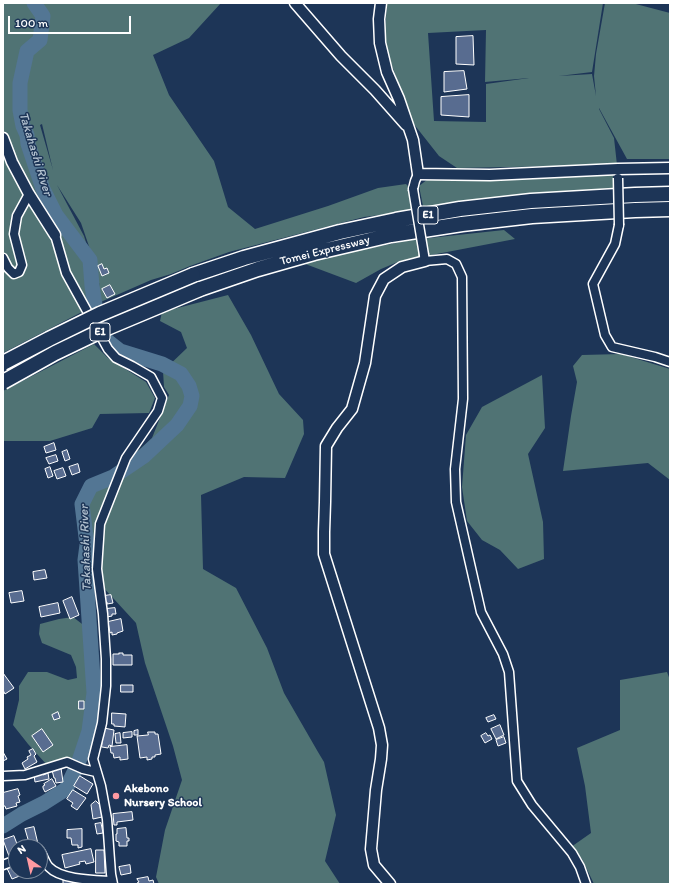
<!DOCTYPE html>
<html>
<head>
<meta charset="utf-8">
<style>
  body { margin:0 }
  #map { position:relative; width:673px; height:887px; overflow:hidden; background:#1d3557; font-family:Itim,sans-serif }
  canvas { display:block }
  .frame { position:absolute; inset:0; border:4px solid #fff; pointer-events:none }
  .north { position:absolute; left:8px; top:839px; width:40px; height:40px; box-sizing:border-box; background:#1d3557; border:1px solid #77869a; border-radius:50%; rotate:326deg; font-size:11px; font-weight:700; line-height:16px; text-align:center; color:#fff }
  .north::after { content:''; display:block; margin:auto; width:14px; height:18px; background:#ff9aa2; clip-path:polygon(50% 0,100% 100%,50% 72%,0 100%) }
  .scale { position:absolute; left:8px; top:16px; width:123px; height:18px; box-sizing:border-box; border:2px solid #fff; border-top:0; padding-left:5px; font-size:12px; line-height:14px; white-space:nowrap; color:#fff; -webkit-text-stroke:3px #1d3557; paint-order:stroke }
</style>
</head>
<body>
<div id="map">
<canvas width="673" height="887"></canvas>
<div class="frame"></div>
<div class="north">N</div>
<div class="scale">100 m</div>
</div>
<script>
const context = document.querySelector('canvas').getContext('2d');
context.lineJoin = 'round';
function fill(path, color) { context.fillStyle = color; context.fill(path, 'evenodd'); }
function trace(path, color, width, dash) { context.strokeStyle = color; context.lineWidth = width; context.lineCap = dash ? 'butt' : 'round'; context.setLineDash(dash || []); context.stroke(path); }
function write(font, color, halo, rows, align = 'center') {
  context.font = font + ' Itim,sans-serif'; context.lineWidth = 3; context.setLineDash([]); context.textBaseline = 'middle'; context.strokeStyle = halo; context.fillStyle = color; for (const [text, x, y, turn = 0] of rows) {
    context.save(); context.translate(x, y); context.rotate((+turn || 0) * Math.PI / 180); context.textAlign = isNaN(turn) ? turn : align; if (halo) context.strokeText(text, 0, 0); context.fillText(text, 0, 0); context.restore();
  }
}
fill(new Path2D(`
  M3 3H221L189 38 153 55 169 95 214 161 228 207 255 229 328 206 378 188 406 184 409 187 412 211 364 217 229 252 190 266 171 274 151 280 103 301 3 353ZM42 124 53 170 40 125ZM57 185 81 223 93 258 100 287 84 236Z
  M387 3H603L592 72 559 76 592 74 596 96 594 76 596 54 605 3H632L670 13V159H627L599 108V109L614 138 617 165 457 168 439 156 413 123 384 44ZM486 30 485 82 529 78 486 84V122L434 121 428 33Z
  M613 173 614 194 424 211 419 186 428 179 485 180Z
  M504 230 515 239 400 261 381 269 356 283 300 262 411 240Z
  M228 295 251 335 279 394 303 420 304 434 285 478 244 477 201 495 203 569 236 588 267 648 284 693 318 752 324 762 336 815 325 861 340 884H159L156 877 165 830 182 780 173 746 145 663 136 623 90 573 86 498 152 438 169 395 164 387 163 371 187 348 181 332 160 321 162 312Z
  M94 344 108 358 146 382 155 398 149 413 100 414 92 428 50 441H3V391Z
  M621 354 670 369V480L648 463 563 471 571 416 577 382 573 366 582 355Z
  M542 375 545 428 528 454 543 522 544 559 518 569 500 550 482 540 467 521 462 487 466 435 482 407Z
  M73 617 86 627 96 673 95 721 86 759 78 762 47 765 28 744 13 725 19 700V686L28 672H47L68 680 77 678 76 667 71 655 42 643 39 634 40 624 59 619Z
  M667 672 670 680V884H594L582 859 571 847 591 833 585 786 577 748 620 730V680Z`), '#507374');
trace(new Path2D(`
  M3 826 22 814 44 803 66 789 78 764 89 731 94 693 85 560 87 545 82 504 91 486 113 477 144 456 177 425 190 406 192 396 189 386 181 374 162 364 120 351 106 340 96 311 92 286 90 260 56 215 43 189 28 144 27 135 23 126 20 110V83L27 51 40 40 43 16 34 3`), '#537694', 15);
const building = new Path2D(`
  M473 36 474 65 456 64V37Z
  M464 71 467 89 444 92V72Z
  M469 95V117L441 115V97Z
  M102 264 104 269 107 268 109 273 102 276 98 266Z
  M110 285 115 294 107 298 102 289Z
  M54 443 56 450 46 453 44 447Z
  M67 450 70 459 65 461 62 452Z
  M56 455 58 461 49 464 46 458Z
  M78 464 80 472 72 475 69 467Z
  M50 467 53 476 48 478 45 469Z
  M63 468 66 476 57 479 54 471Z
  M45 570 47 578 34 580 33 572Z
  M22 591 24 601 11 603 9 593Z
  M111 595 113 603 107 604V602H105L104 596Z
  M72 597 79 615 70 619 63 601Z
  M58 603 60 613 41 617 39 607Z
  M115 608 116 614H112V616L107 617 106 609Z
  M121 619 123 631 117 633V634L112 635V632L110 633 108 622Z
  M119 653H123V655H132V665H113V654H119Z
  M3 673 14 688 5 694 3 690Z
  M121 685H133V692H121Z
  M79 701H84V709H79Z
  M58 712 60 718 54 720 52 715Z
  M112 713 126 714 125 727 114 726V724H112Z
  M494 715 496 719 488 722 486 718Z
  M500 725 504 735 496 739 491 729Z
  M104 728 114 730 112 746 109 745 108 748 102 747Z
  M42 729 53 745 43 752 32 736Z
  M138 730V735H134V731Z
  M132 732V737L123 738V733Z
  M148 732H155V734H158L161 754 155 755V757H152V759L147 760V757L140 758 137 736 148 735Z
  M120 733 121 743H116L115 734Z
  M486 733 488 736 490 735 492 739 485 743 481 736Z
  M504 737 506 743 498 746 496 740Z
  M127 745 128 759 120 760V757L114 758 113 753H111L110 747Z
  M33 749 36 754 34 756 37 762 25 769 22 763 28 759 27 757 31 755 29 751Z
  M3 752 7 759 3 761Z
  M61 768 63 782 56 783 55 778H54L52 770Z
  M43 773V775L48 773 49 779 35 782 34 775Z
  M80 776 93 784 87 794 74 786Z
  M52 779 56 786 45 792 43 788V786L45 785 44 784Z
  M18 789 20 795 18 796 20 802 16 803 17 806 6 809 5 806H3V793Z
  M73 790 86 798 77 810 71 806 73 803 67 799Z
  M96 801 100 805 102 817 93 819 91 805Z
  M132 812 133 820 117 822V825H114L113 814Z
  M101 823 103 833 97 834 95 824Z
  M34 827 38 844 30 846 25 829Z
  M126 828 127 838H129V841H127V846H119V842L116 841V834H117V829Z
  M82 829V847L78 848V845H72L71 838H67V830Z
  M14 836 17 844 20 843 21 847H16V853L9 856 3 840Z
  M91 849 94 862 86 864 85 861 79 862 80 864 65 868 62 855Z
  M96 850H104L105 873H96Z
  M16 863V871H20L22 875 12 879 6 866Z
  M130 865 131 873 121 875 119 867Z
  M148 877 149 881 153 880 154 884H137V883L139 882 137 879Z
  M73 879V884H63V880Z`);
fill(building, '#586c90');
trace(building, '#fff', 1);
const minor = new Path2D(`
  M413 189 415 181 418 174
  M619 225 615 244 593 284 605 335 612 347 655 357 670 362
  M55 235 66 273 108 349 116 358 132 366 151 377 162 398 158 411 126 458 100 524 97 569 103 614 106 659V686L102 723 93 759 101 786 107 819 111 874 113 884
  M424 255 425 261 447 259 456 264 462 277 463 399 455 469 456 502 481 612 503 654 509 672 517 781 532 805 572 853 580 867 586 884
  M3 258 8 268 14 274 19 272 22 265 14 234 17 216 29 194
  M3 776 25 775 67 762 83 769 96 772
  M40 851C43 855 45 863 49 867 61 880 95 880 112 881
  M3 865 16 860`);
const tertiary = new Path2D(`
  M295 3 341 56 375 90 406 125
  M381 3 379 19 380 43 387 72 399 99 413 140 418 174 490 175 618 169 670 168
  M3 138 12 162 29 194 55 235
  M390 884 374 865 371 849 376 790 381 759 382 745 379 728 324 554V532L325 502 326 446 337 428 352 409 365 363 375 296 384 279 402 267 425 261`);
const motorway = new Path2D(`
  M193 275 244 258 340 232 396 220 460 209 531 201 635 195 670 194
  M200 289 258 269 314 253 391 235 462 224 532 216 635 210 670 209`);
trace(minor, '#fff', 11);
trace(tertiary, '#fff', 13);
trace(motorway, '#fff', 17);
trace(minor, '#1d3557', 8);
trace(tertiary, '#1d3557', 10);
trace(motorway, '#1d3557', 14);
const minorBridge = new Path2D(`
  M618 178 619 225
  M413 189 424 255`);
const motorwayBridge = new Path2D(`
  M3 363 49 339 100 314 193 275
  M3 382 55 353 107 328 200 289`);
trace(minorBridge, '#fff', 11, []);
trace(motorwayBridge, '#fff', 17, []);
trace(minorBridge, '#1d3557', 8);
trace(motorwayBridge, '#1d3557', 14);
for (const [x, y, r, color] of [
  [116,796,4,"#ff9aa2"]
]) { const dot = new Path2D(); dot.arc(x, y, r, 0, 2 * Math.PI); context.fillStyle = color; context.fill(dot); trace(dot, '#1d3557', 1.5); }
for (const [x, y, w] of [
  [428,215,20],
  [100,332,20]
]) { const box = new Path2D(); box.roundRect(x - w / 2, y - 9, w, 18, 3); context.fillStyle = '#1d3557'; context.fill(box); trace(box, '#fff', 1); }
write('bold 11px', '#fff', null, [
  ["E1",428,215],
  ["E1",100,332]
]);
write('12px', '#fff', '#1d3557', [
  ["Tomei Expressway",325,251,-14]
]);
write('bold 12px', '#fff', '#1d3557', [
  ["Akebono",124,789],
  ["Nursery School",124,803]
], 'left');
write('italic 13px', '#b2c1cf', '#1d3557', [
  ["Takahashi River",35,154,73],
  ["Takahashi River",86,548,-92]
]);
</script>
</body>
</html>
